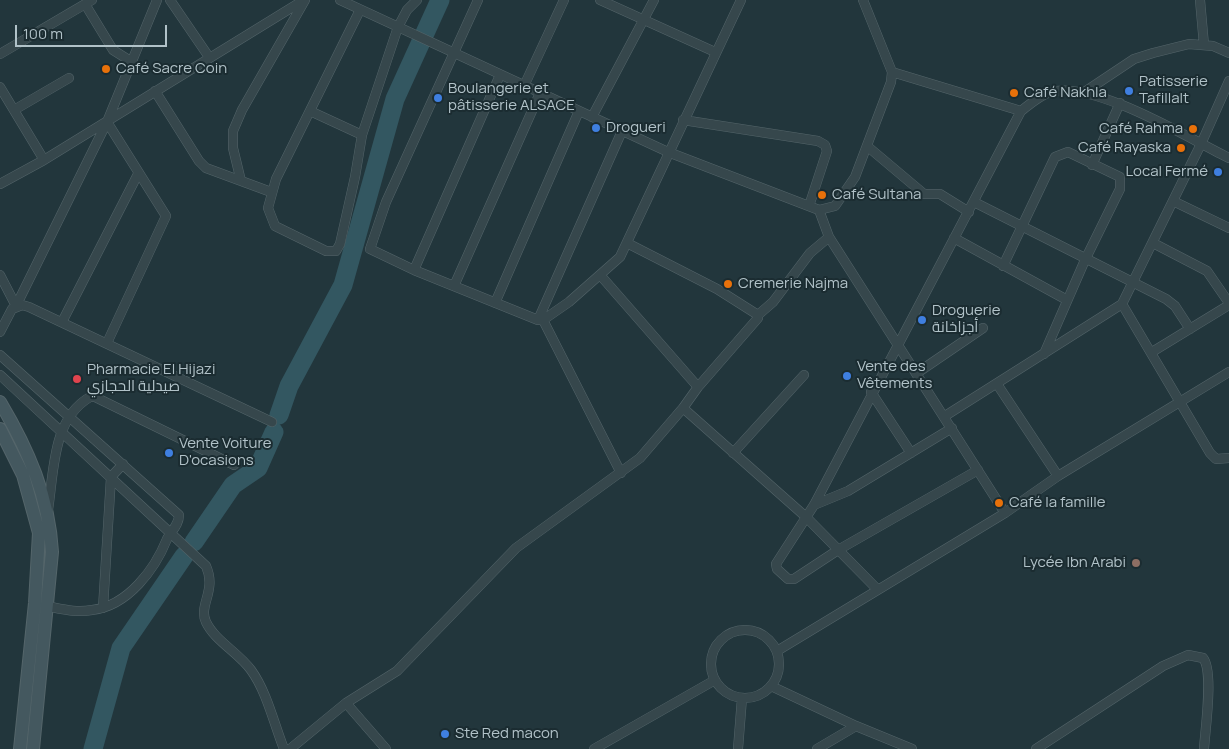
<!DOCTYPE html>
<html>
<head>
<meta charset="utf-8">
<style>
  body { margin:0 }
  #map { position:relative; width:1229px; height:749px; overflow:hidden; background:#22363c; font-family:Manrope,sans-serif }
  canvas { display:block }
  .scale { position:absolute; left:15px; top:25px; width:152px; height:22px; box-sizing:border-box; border:2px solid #b1c2c8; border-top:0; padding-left:6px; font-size:15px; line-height:18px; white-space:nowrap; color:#b1c2c8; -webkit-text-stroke:4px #1b2c31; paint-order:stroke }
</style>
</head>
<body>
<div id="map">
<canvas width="1229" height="749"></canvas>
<div class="scale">100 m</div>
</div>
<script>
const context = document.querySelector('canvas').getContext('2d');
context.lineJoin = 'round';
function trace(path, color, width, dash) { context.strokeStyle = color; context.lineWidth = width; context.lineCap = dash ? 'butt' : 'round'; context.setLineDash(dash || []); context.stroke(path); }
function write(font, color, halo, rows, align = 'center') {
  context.font = font + ' Manrope,Cairo,sans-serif'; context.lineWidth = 4; context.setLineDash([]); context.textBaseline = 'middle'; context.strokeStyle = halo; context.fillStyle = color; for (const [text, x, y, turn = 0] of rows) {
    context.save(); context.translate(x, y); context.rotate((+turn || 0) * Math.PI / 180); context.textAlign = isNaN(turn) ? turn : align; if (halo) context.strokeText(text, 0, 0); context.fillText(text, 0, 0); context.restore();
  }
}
trace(new Path2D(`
  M279 415 289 386 343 285 395 99 440 0
  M194 542 233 485 258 468 274 432
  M93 749 121 648 184 556`), '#335761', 19);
const street = new Path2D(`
  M170 0 209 57
  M340 0 668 152 819 210 835 206 855 177 891 82 892 72 863 0
  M478 0 386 202 370 249 414 270 538 320H543L569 302 620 257 741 0
  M600 0 715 52
  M1200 0 1204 45
  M85 4 113 50 132 62
  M360 10 276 179 268 208 275 226 326 251H336L340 244 355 177 362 135 398 27 407 10 417 0
  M0 54 92 0
  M892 72 1021 111C1030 104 1039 96 1050 92 1094 80 1188 138 1229 158
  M524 86 564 0
  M0 87 44 160
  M155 91 199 161 206 168 271 192
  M1083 93 1134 59 1153 53 1189 44 1213 46 1229 53
  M14 110 69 78
  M310 111 362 135
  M592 117 654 0
  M683 120 818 141 825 145 827 151 809 206
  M107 122 166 216 107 343
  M867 146 924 194H940L969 212
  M1092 165 1120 103
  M241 181 233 148V131L242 110 305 0
  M0 184 44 160 304 0
  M1173 201 1229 228
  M974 202 1166 299 1175 306 1190 329
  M819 210 829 237 1005 513
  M954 238 1067 300
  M627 243 717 289 758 315V318L698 387 683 408
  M1153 243 1207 271 1229 303
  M1003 266 1055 157 1068 152 1120 177V189L1085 260 1044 354
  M414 270 500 75
  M0 275 16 306
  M601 276 698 387
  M454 286 540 93
  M495 303 579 111
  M1122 304 1210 453 1216 459 1229 458
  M16 306 107 122 157 0
  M758 315 773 302 810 253 829 237
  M538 320 622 131
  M543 320 621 473
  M62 322 138 174
  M0 332 12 309 22 305 29 307 272 422
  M1152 352 1229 305
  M0 355 179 515C179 525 171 531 167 539 155 569 128 606 92 610 76 613 62 609 46 606
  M917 373 983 328
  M0 375 206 566C217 591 198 605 206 622 215 641 239 653 251 670 267 692 274 724 284 749
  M997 384 1058 476
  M871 392 911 453
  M945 416 1122 304 1201 144 1229 81
  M733 453 804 375
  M978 470 838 550 794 579H788L777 569 776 564 814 505 1021 111
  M814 505 848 491 952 428
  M48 510C54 472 52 419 90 397H95L234 465
  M103 608 111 477 123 464
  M711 664a34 34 0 1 1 68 0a34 34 0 1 1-68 0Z
  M777 651 1005 513 1058 476 1229 372
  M771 686 856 726 912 749
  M346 703 386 749
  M290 749 346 703 397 671 516 548 640 458 683 408 806 517 877 589
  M594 749 715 680
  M738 749 742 698
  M817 749 856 726
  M1036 749 1163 666 1188 655 1203 658C1214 671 1205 731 1204 749`);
const secondary = new Path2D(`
  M0 402C28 449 49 497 52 552L33 749
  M0 429 23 475 39 533 35 603 20 749`);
trace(street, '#54656a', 10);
trace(secondary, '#54656a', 14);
trace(street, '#36474c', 9);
trace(secondary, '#44585f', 12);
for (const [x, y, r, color] of [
  [106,69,5,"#e8710a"],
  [1129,91,5,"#3f7fe0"],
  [1014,93,5,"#e8710a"],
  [438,98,5,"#3f7fe0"],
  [596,128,5,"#3f7fe0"],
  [1193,129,5,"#e8710a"],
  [1181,148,5,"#e8710a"],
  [1218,172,5,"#3f7fe0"],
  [822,195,5,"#e8710a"],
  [728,284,5,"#e8710a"],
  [922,320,5,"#3f7fe0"],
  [847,376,5,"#3f7fe0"],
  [77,379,5,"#e0444e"],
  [169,453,5,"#3f7fe0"],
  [999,503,5,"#e8710a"],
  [1136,563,5,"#8d6e63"],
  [445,734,5,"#3f7fe0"]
]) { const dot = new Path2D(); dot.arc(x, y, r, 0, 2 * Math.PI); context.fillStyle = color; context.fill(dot); trace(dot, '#1b2c31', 2); }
write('15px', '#b1c2c8', '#1b2c31', [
  ["Café Sacre Coin",116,69],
  ["Patisserie",1139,82],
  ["Tafillalt",1139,99],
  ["Boulangerie et",448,89],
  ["pâtisserie ALSACE",448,106],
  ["Café Nakhla",1024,93],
  ["Drogueri",606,128],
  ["Café Rahma",1183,129,"right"],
  ["Café Rayaska",1171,148,"right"],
  ["Local Fermé",1208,172,"right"],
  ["Café Sultana",832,195],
  ["Cremerie Najma",738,284],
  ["Droguerie",932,311],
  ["أجزاخانة",932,328],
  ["Vente des",857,367],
  ["Vêtements",857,384],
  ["Pharmacie El Hijazi",87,370],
  ["صيدلية الحجازي",87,387],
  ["Vente Voiture",179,444],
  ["D'ocasions",179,461],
  ["Café la famille",1009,503],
  ["Lycée Ibn Arabi",1126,563,"right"],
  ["Ste Red macon",455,734]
], 'left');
</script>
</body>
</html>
